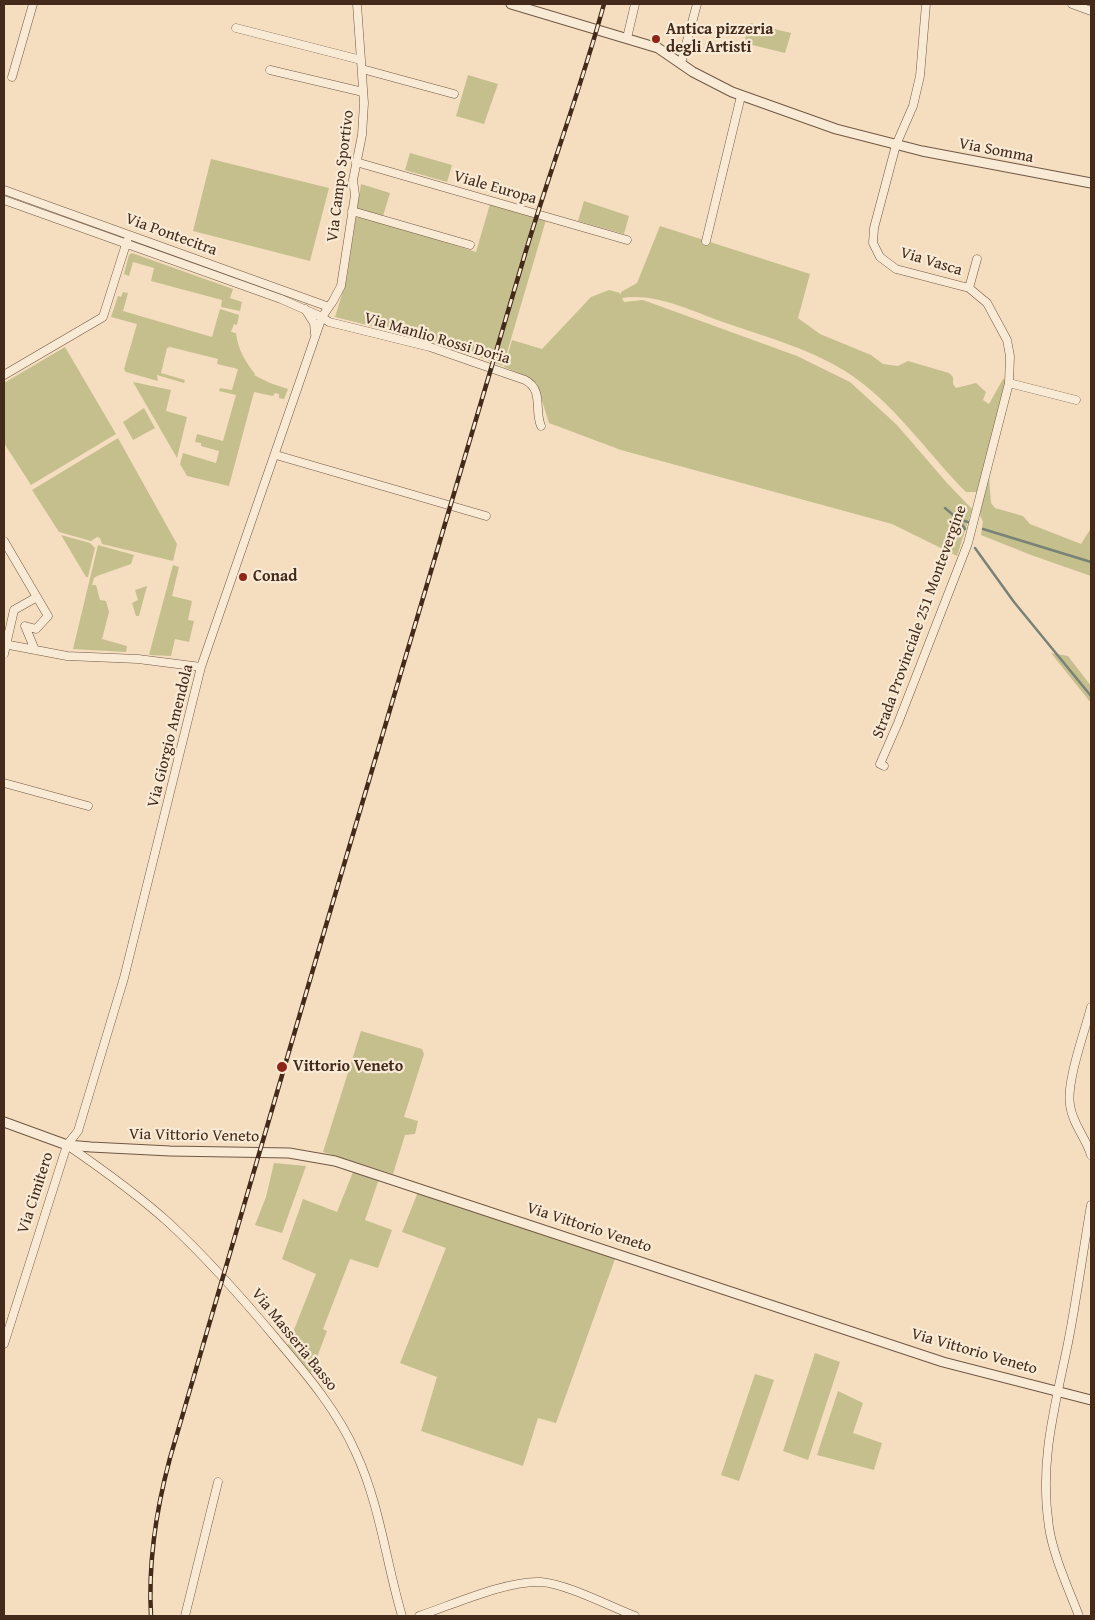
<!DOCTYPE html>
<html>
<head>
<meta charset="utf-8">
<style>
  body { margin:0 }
  #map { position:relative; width:1095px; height:1620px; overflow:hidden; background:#f5debf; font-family:"Gentium Book Plus",serif }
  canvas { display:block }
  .frame { position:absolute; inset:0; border:5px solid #432a1a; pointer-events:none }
</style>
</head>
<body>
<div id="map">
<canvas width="1095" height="1620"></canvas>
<div class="frame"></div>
</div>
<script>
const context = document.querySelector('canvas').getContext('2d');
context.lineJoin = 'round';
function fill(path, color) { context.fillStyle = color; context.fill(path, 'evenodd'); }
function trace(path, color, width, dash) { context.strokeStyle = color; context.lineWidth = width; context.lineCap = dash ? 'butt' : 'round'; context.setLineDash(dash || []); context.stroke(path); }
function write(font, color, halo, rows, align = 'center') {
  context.font = font + ' "Gentium Book Plus",serif'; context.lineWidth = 4.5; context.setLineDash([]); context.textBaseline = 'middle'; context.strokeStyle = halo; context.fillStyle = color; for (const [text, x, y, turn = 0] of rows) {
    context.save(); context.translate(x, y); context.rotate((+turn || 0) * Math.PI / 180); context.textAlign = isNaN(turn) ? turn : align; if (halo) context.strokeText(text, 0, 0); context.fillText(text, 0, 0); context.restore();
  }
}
fill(new Path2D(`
  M750 23 791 33 785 53 744 43Z
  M468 75 498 84 484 124 456 116Z
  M410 153 452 165 447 182 405 170Z
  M211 159 329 188 310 261 193 231Z
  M361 184 390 193 383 216 357 209Z
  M584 201 629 216 624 234 578 221Z
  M490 204 546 220 503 366 451 346 335 317 347 278 356 217 381 222 476 252Z
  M660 226 810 274 798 318 820 334 871 355 883 364 898 366 908 361 949 373 953 377V384L956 388 976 383 986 392 983 400 989 404 1003 379 1007 381 979 492H966C926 452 894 402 845 371 806 347 760 335 717 320 688 309 654 293 622 298L624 302 643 300 797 356 850 382 897 425 947 483 972 509 957 556 892 524 621 450 549 423 537 384 516 372 504 367 512 340 542 349 591 297 609 290 620 293 621 295V292L637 283Z
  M132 253 233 289 230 298 242 302 240 311 221 307 222 300 151 281 154 268 133 262 129 276 124 274 129 255Z
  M123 292 128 293 123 311 212 337 220 309 239 315 237 325 234 324 231 332 236 333C238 350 245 361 255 374L254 375 270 383 288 389 284 399 279 398V394L275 393 273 396 254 392 229 486 187 476 180 464 183 453 216 463 219 451 201 446V443L195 442 197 434 223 441 236 395 219 391 220 388 232 390 238 369 217 364 218 359 170 347 167 348 161 373 185 380 184 383 157 375 158 381 126 372 124 369 137 324 111 317 118 296 121 297Z
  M65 347 116 434 31 485 4 443V383Z
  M133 382 171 390 166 411 187 417 177 458Z
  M144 408 155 428 133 440 123 422Z
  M118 438 177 544 173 561 102 544 100 538 97 537 91 541 59 532 32 490Z
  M986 477H989L991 503 995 508 1023 516 1030 524 1081 544 1091 528V576L1031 555 981 535 983 522 980 515Z
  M61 535 90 543 95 548 88 577H86Z
  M98 545 134 555 131 564 97 576 94 578 92 585H96L100 600 106 601 109 612 102 639 127 646 126 652 73 649Z
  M173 565 179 567 172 596 192 601 188 620 194 621 189 642 175 639 171 656 149 655Z
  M147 586 139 616H136L132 603 138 600 135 590Z
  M1051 653 1068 656 1091 686V703Z
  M361 1031 422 1049 424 1054 404 1117 418 1121 415 1134 405 1135 393 1174 323 1152Z
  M274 1163 306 1166 282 1233 255 1225 266 1197Z
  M353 1172 379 1179 365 1220 392 1230 378 1268 350 1259 323 1329 327 1331 311 1373 288 1345 316 1274 282 1259 303 1199 337 1212Z
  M418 1192 615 1259 556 1423 538 1418 523 1466 421 1431 437 1377 400 1363 446 1248 402 1232Z
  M815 1353 840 1362 808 1460 783 1451Z
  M755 1374 774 1380 739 1481 721 1475Z
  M838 1391 863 1403 853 1433 882 1443 874 1470 817 1455Z`), '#c4bf8d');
trace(new Path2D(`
  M945 508 958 519 965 529
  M958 519 968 522
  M983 529 1091 562
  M975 548 1014 602 1091 696`), '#788277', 2.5);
const minor = new Path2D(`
  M1072 4 1091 11
  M236 28 361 60
  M627 38 635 4
  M681 63 697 4
  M362 69 454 94
  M270 70 363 92
  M12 77 33 4
  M356 162 627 240
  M4 190 329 307
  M4 200 281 299 322 317 329 322 430 347 525 380C544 390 534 410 541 426
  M352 211 470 245
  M706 241 741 96
  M969 288 977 259
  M305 309 314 323 315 334
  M4 375 103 317 127 241
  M1009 383 1076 400
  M276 455 486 516
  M4 541 48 616 36 629 25 626 35 650
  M4 644 67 656 138 659 201 667
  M4 654 14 610 37 597
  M884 766 880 764 898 723 968 543 1009 383 1010 356 1007 340 987 303 969 288 896 269 880 257 873 243 874 228 896 145 913 106 920 76 926 4
  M4 783 88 806
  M1091 1007C1085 1031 1066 1082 1070 1105 1072 1123 1086 1138 1091 1155
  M67 1145C102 1169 137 1194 169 1223 209 1260 244 1300 279 1342 308 1376 338 1412 356 1453 380 1505 386 1562 402 1616
  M4 1344 67 1145 78 1131 124 978 201 667 322 317 333 301 341 286 355 195 353 180 362 135 364 103 357 4
  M185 1616 218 1482
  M419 1616C452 1605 507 1580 541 1582 567 1584 609 1606 635 1616
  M1079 1616C1069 1590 1053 1555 1049 1527 1039 1461 1055 1407 1068 1343 1077 1297 1083 1251 1091 1205`);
const tertiary = new Path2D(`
  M511 4 658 48 693 72 732 92 836 129 922 151 1091 183
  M4 1122 67 1145 91 1147 170 1151 289 1153 335 1161 943 1362 1091 1400`);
trace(minor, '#705743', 9);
trace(tertiary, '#705743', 11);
trace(minor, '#f8ead5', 8);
trace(tertiary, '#f8ead5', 9);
const rail = new Path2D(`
  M151 1616C148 1562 156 1510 170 1458L319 949 525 254C550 170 581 88 604 4`);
trace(rail, '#432a1a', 4.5);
trace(rail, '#f8ead5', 2.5, [8]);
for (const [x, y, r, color] of [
  [656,39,5,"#8f2418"],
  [243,577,5,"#8f2418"],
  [282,1067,6,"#8f2418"]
]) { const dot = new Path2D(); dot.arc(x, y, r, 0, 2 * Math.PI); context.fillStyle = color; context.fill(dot); trace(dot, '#f8ead5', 2); }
write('bold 16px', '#432a1a', '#f8ead5', [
  ["Antica pizzeria",666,30],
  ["degli Artisti",666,48],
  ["Conad",253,577],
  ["Vittorio Veneto",293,1067]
], 'left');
write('16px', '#432a1a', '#f8ead5', [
  ["Via Somma",996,151,11],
  ["Via Campo Sportivo",341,176,-83],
  ["Viale Europa",495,188,16],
  ["Via Pontecitra",171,235,20],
  ["Via Vasca",931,262,17],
  ["Via Manlio Rossi Doria",437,339,16],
  ["Strada Provinciale 251 Montevergine",920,622,-70],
  ["Via Giorgio Amendola",171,736,-76],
  ["Via Vittorio Veneto",194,1136,1],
  ["Via Cimitero",36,1193,-72],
  ["Via Vittorio Veneto",589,1228,18],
  ["Via Masseria Basso",294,1340,51],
  ["Via Vittorio Veneto",974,1352,16]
]);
</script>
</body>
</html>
